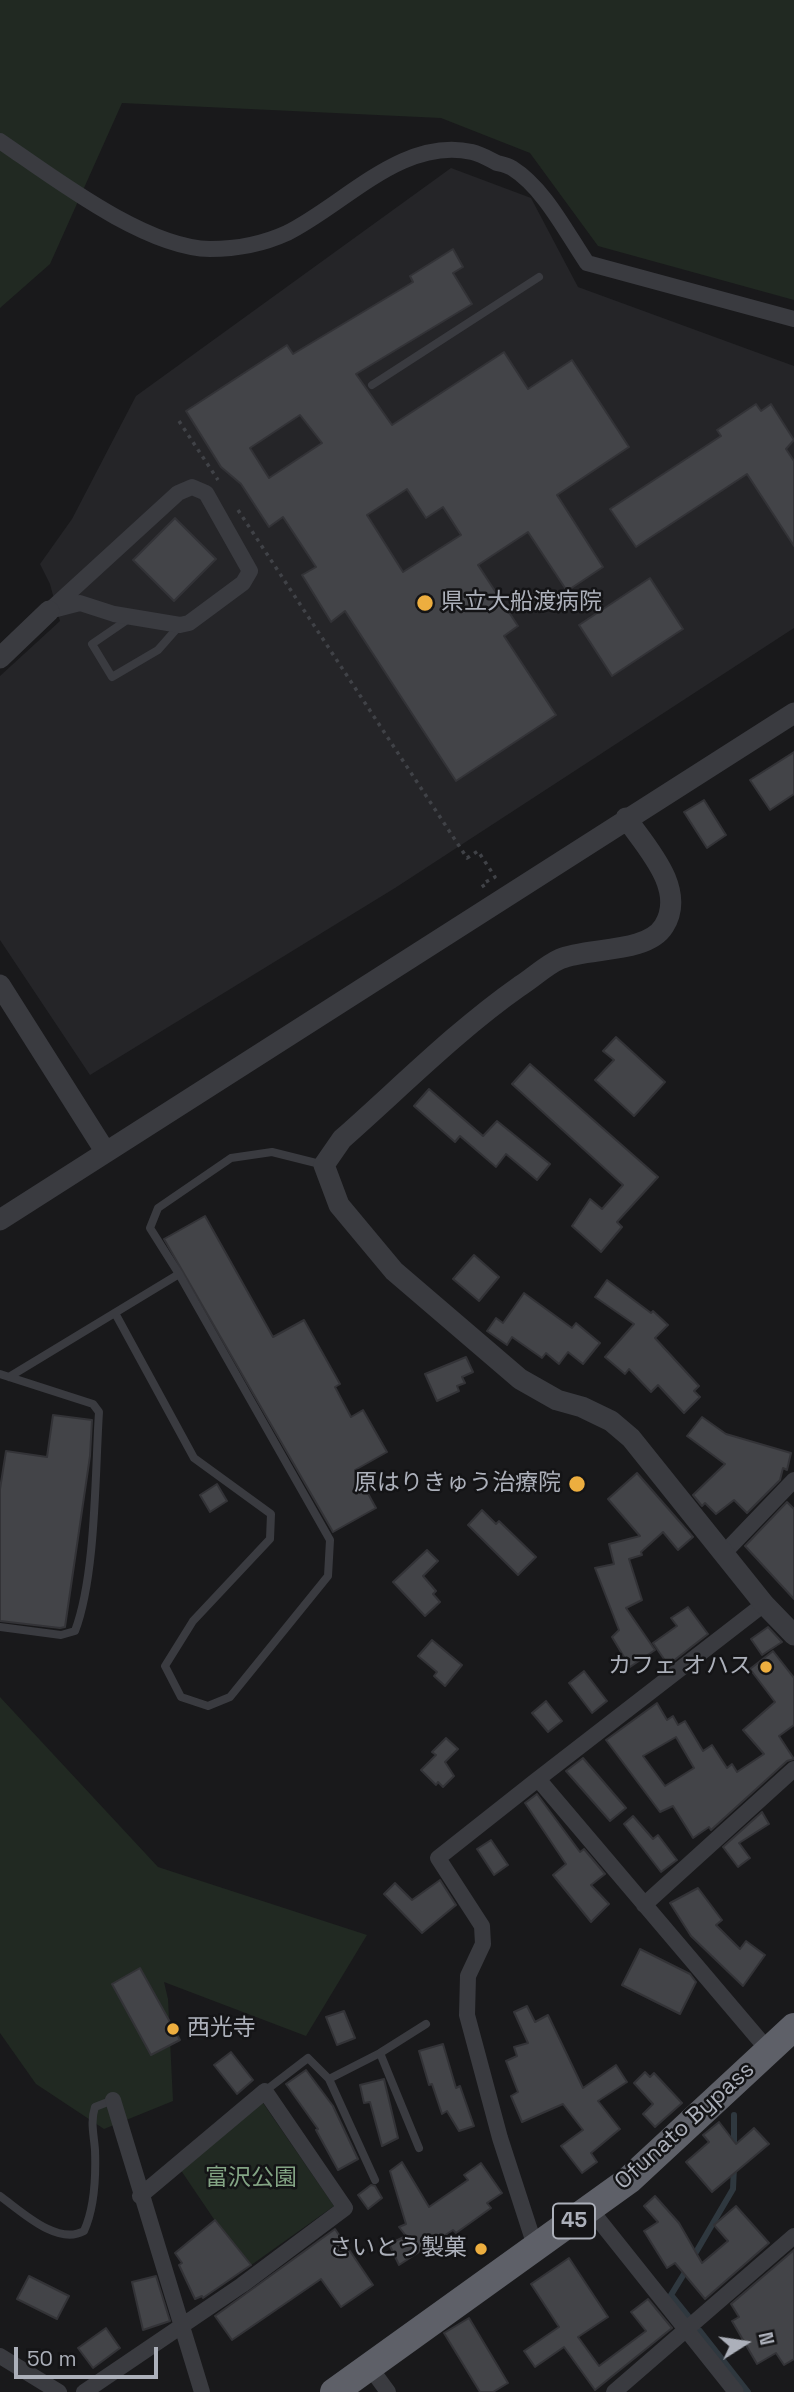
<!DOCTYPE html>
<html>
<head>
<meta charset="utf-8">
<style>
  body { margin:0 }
  #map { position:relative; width:794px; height:2392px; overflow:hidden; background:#19191b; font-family:"Space Grotesk",sans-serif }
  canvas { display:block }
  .north { position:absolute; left:710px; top:2308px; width:70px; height:70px; -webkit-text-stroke:5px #141416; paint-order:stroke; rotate:78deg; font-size:19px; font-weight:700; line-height:28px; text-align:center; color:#acb0ba }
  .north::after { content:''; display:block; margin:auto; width:24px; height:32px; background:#acb0ba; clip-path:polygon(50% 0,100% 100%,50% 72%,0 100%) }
  .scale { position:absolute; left:14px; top:2347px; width:144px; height:32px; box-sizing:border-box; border:4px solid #acb0ba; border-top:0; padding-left:9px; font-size:21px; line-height:24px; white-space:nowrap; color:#acb0ba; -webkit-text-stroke:5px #141416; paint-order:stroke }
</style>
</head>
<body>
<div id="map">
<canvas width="794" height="2392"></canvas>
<div class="north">N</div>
<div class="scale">50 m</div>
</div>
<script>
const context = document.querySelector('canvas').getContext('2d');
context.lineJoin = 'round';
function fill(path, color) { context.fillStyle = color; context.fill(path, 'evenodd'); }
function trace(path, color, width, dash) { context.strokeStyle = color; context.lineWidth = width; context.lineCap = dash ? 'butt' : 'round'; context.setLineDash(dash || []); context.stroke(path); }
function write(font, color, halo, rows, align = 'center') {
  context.font = font + ' "Space Grotesk","Noto Sans JP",sans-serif'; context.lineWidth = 5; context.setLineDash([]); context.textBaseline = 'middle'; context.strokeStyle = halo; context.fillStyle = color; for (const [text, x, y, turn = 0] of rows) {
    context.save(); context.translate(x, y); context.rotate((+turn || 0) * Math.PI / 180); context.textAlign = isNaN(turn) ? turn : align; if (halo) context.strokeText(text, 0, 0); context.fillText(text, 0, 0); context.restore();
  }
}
fill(new Path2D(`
  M451 168 531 198 578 287 794 366V628L395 888 90 1075 0 940V676L60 621 50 584 40 564 72 519 136 396Z`), '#252528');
fill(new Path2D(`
  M0 0H794V300L598 246 530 153 441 118 122 103 50 264 0 308Z
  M0 1697 158 1867 367 1935 306 2036 164 1982 168 1999 173 2101 104 2129 36 2084 0 2033Z
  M261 2100 334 2206 247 2268 178 2166Z`), '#212922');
trace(new Path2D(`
  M734 2148V2115
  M692 2259 733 2189 734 2166
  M687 2269 671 2295 688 2316
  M700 2331 748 2392`), '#2f383f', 6);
const building = new Path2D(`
  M453 249 463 267 453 273 472 304 356 374 392 425 504 352 528 389 572 360 629 447 557 495 603 567 567 591 528 532 478 565 518 626 504 636 556 715 456 781 345 611 331 622 302 575 316 567 283 517 269 527 241 484 221 467 186 411 287 345 293 354 413 282 410 276ZM300 415 322 443 269 478 250 448ZM407 489 426 518 443 507 461 535 403 572 367 515Z
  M756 404 761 411 771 404 794 440 786 449 794 461V546L747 474 636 547 610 509 721 436 717 430Z
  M175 518 216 559 174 601 133 560Z
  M650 578 683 629 612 676 579 625Z
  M794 752V794L770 810 750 780Z
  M704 800 726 835 707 848 684 812Z
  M616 1037 665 1082 634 1116 595 1080 614 1060 603 1051Z
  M530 1064 658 1177 617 1222 622 1227 601 1252 572 1226 590 1199 602 1209 623 1185 512 1084Z
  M429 1089 483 1136 497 1121 550 1164 537 1180 506 1154 496 1167 460 1136 455 1142 414 1106Z
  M205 1216 273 1337 304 1320 340 1384 335 1387 351 1417 363 1410 387 1452 355 1470 376 1508 333 1532 164 1239Z
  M474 1255 499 1277 479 1301 453 1279Z
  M607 1280 651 1313 653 1311 668 1325 655 1338 699 1386 694 1391 700 1397 684 1413 658 1385 651 1392 629 1369 625 1374 605 1357 634 1324 595 1297Z
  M524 1293 572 1328 576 1323 600 1343 583 1364 568 1352 559 1364 546 1353 542 1358 512 1337 507 1345 487 1331 496 1318 503 1323Z
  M466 1357 473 1372 462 1377 465 1383 457 1386 459 1391 437 1401 425 1374Z
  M53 1415 92 1420 90 1456 65 1627 60 1628 0 1621V1489L6 1451 47 1457Z
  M702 1417 726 1434 791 1453 787 1470 783 1468 780 1480 747 1513 734 1500 716 1514 705 1503 702 1506 693 1495 725 1464 687 1436Z
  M637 1473 693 1537 678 1550 663 1532 641 1552 642 1555 629 1559 642 1600 626 1608 655 1650 630 1667 612 1637 619 1630 595 1568 614 1564 609 1544 640 1536 608 1499Z
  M217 1484 227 1501 210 1512 200 1495Z
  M787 1502 794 1509V1599L745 1546Z
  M482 1510 496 1524 499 1521 536 1557 518 1575 468 1525Z
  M427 1550 438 1561 423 1576 436 1591 433 1594 440 1602 425 1616 393 1582Z
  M688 1607 708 1634 668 1665 653 1643 677 1626 671 1618Z
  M768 1627 782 1642 762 1655 751 1639Z
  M432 1640 462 1665 445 1686 434 1676 437 1672 418 1656Z
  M773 1651 794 1678V1725L779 1736 794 1759 787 1761 711 1830 709 1827 693 1838 673 1806 660 1812 606 1740 657 1703 667 1720 673 1716 678 1725 685 1721 703 1751 712 1745 727 1768 732 1764 737 1772 764 1754 743 1730 775 1702 750 1669ZM676 1737 694 1768 665 1786 643 1756Z
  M584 1671 607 1701 592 1713 569 1683Z
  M546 1701 562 1721 548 1732 532 1713Z
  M446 1738 458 1749 445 1762 454 1776 443 1787 438 1782 436 1785 421 1770 436 1755 432 1752Z
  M583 1758 626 1808 610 1821 566 1771Z
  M537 1794 580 1852 584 1849 605 1874 591 1885 609 1904 591 1922 553 1875 566 1864 525 1803Z
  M762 1812 769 1824 739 1843 750 1858 738 1867 723 1847Z
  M633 1816 653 1839 658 1835 677 1860 661 1872 624 1824Z
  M491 1840 508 1865 494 1875 477 1849Z
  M440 1880 456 1905 422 1933 384 1894 395 1883 412 1900Z
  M698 1888 722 1920 716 1925 740 1949 746 1941 765 1955 743 1986 691 1936 670 1903Z
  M640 1949 690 1974 696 1982 680 2014 622 1985Z
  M140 1968 180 2040 151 2055 112 1984Z
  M527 2006 535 2022 548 2015 583 2088 616 2065 627 2082 598 2101 620 2129 591 2153 597 2162 582 2173 561 2146 583 2130 563 2104 522 2122 511 2096 518 2092 506 2061 517 2056 514 2047 528 2043 514 2012Z
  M344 2011 355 2038 337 2045 326 2017Z
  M443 2044 456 2088 460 2086 474 2126 459 2131 447 2111 442 2114 432 2084 429 2085 419 2051Z
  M231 2052 253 2080 237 2094 214 2065Z
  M306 2070 333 2106 358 2159 338 2170 316 2130 318 2129 286 2084Z
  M645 2072 650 2077 654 2073 682 2103 655 2127 643 2114 653 2104 634 2083Z
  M384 2079 398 2138 382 2146 370 2102 364 2103 360 2085Z
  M719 2122 736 2144 754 2128 769 2144 712 2192 686 2162 709 2142 703 2135Z
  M402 2162 429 2207 468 2180 464 2175 481 2163 502 2193 487 2203 491 2208 456 2233 453 2230 399 2265 389 2244 406 2236 399 2227 406 2224 390 2171Z
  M371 2185 375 2186 382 2198 368 2209 358 2195Z
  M655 2196 679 2223 702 2263 728 2241 714 2225 736 2206 769 2243 705 2299 675 2263 667 2268 644 2231 658 2222 644 2206Z
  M215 2220 251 2265 203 2298 202 2296 195 2299 179 2265 182 2263 175 2253Z
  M335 2229 373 2285 341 2307 321 2279 232 2340 215 2316Z
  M794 2250V2359L784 2365 776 2353 757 2364 732 2321 739 2317 731 2304Z
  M569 2258 608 2317 578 2337 599 2366 646 2331 631 2312 648 2299 672 2328 595 2390 564 2347 535 2367 524 2351 559 2327 531 2284Z
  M29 2276 69 2296 57 2319 17 2299Z
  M156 2276 170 2321 143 2330 132 2282Z
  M469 2318 508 2383 493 2392H480L444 2333Z
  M106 2328 120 2348 93 2368 78 2348Z`);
fill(building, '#434448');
trace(building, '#333337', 2);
trace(new Path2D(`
  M179 421 218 480
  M238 510 467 858 478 851 495 877 482 884 485 889`), '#404247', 3.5, [3.5, 5]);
trace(new Path2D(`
  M372 385 539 277
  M130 618 92 644 112 677 158 650 180 625
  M179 1274 150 1228 158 1208 231 1158 272 1152 324 1165
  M0 1374 93 1404 99 1412C95 1473 96 1576 75 1631L61 1635 0 1627
  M9 1377 179 1274 330 1540 328 1576 230 1697 208 1706 181 1697 165 1666 193 1621 270 1539 271 1514 194 1458 115 1313
  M380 2053 419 2148
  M329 2079 380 2053 426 2024
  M265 2091 308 2058 329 2079 375 2180
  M0 2196C21 2211 57 2246 84 2231 95 2207 96 2177 95 2150 94 2135 90 2122 95 2107L113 2100`), '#3a3b40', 8);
trace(new Path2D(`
  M0 141C53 177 145 248 210 249 236 249 263 244 287 233 344 205 403 136 472 152 481 154 489 159 497 163 501 164 507 165 512 168 544 188 566 232 587 263L794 319
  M192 487 206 493 250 571 243 583 189 623 180 625 114 614 80 603 49 611 178 493Z
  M724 1553 794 1480
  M764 1604 538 1779 768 2050
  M644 1905 794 1769
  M113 2100 202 2392
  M590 2209 736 2392
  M536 2249 500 2138 467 2015 468 1976 483 1944 482 1926 438 1858 538 1779
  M0 2356 59 2392
  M369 2366 388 2392
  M84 2392 242 2285 345 2208 265 2091 140 2196
  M614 2392 794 2236`), '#3a3b40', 16);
trace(new Path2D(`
  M0 658 49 611
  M626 818C646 847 687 889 664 926 647 954 587 947 560 959 546 965 533 978 520 986 456 1031 401 1087 342 1139L324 1165 339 1205 394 1271 520 1379 557 1400 582 1407 611 1421 631 1438 764 1604 794 1635
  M0 985 105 1151
  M0 1220 794 713`), '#3a3b40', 21);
trace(new Path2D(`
  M334 2392 629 2180 794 2027`), '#5e6068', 28);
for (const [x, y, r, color] of [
  [425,603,9,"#edae3f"],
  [577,1484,9,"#edae3f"],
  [766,1667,7,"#edae3f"],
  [173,2029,7,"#edae3f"],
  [481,2249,7,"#edae3f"]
]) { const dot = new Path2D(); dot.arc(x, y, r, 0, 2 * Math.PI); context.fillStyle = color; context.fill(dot); trace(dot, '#141416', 2.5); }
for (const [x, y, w] of [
  [574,2221,42]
]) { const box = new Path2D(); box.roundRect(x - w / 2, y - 17.5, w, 35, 5); context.fillStyle = '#141416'; context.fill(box); trace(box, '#acb0ba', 2); }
write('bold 21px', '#acb0ba', null, [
  ["45",574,2221]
]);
write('23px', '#acb0ba', '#141416', [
  ["県立大船渡病院",441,603,"left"],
  ["原はりきゅう治療院",561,1484],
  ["カフェ オハス",752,1667],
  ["西光寺",187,2029,"left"],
  ["さいとう製菓",467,2249]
], 'right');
write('23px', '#acb0ba', '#141416', [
  ["Ofunato Bypass",685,2126,-42]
]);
write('23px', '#83a484', '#141416', [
  ["富沢公園",251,2179]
]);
</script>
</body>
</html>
